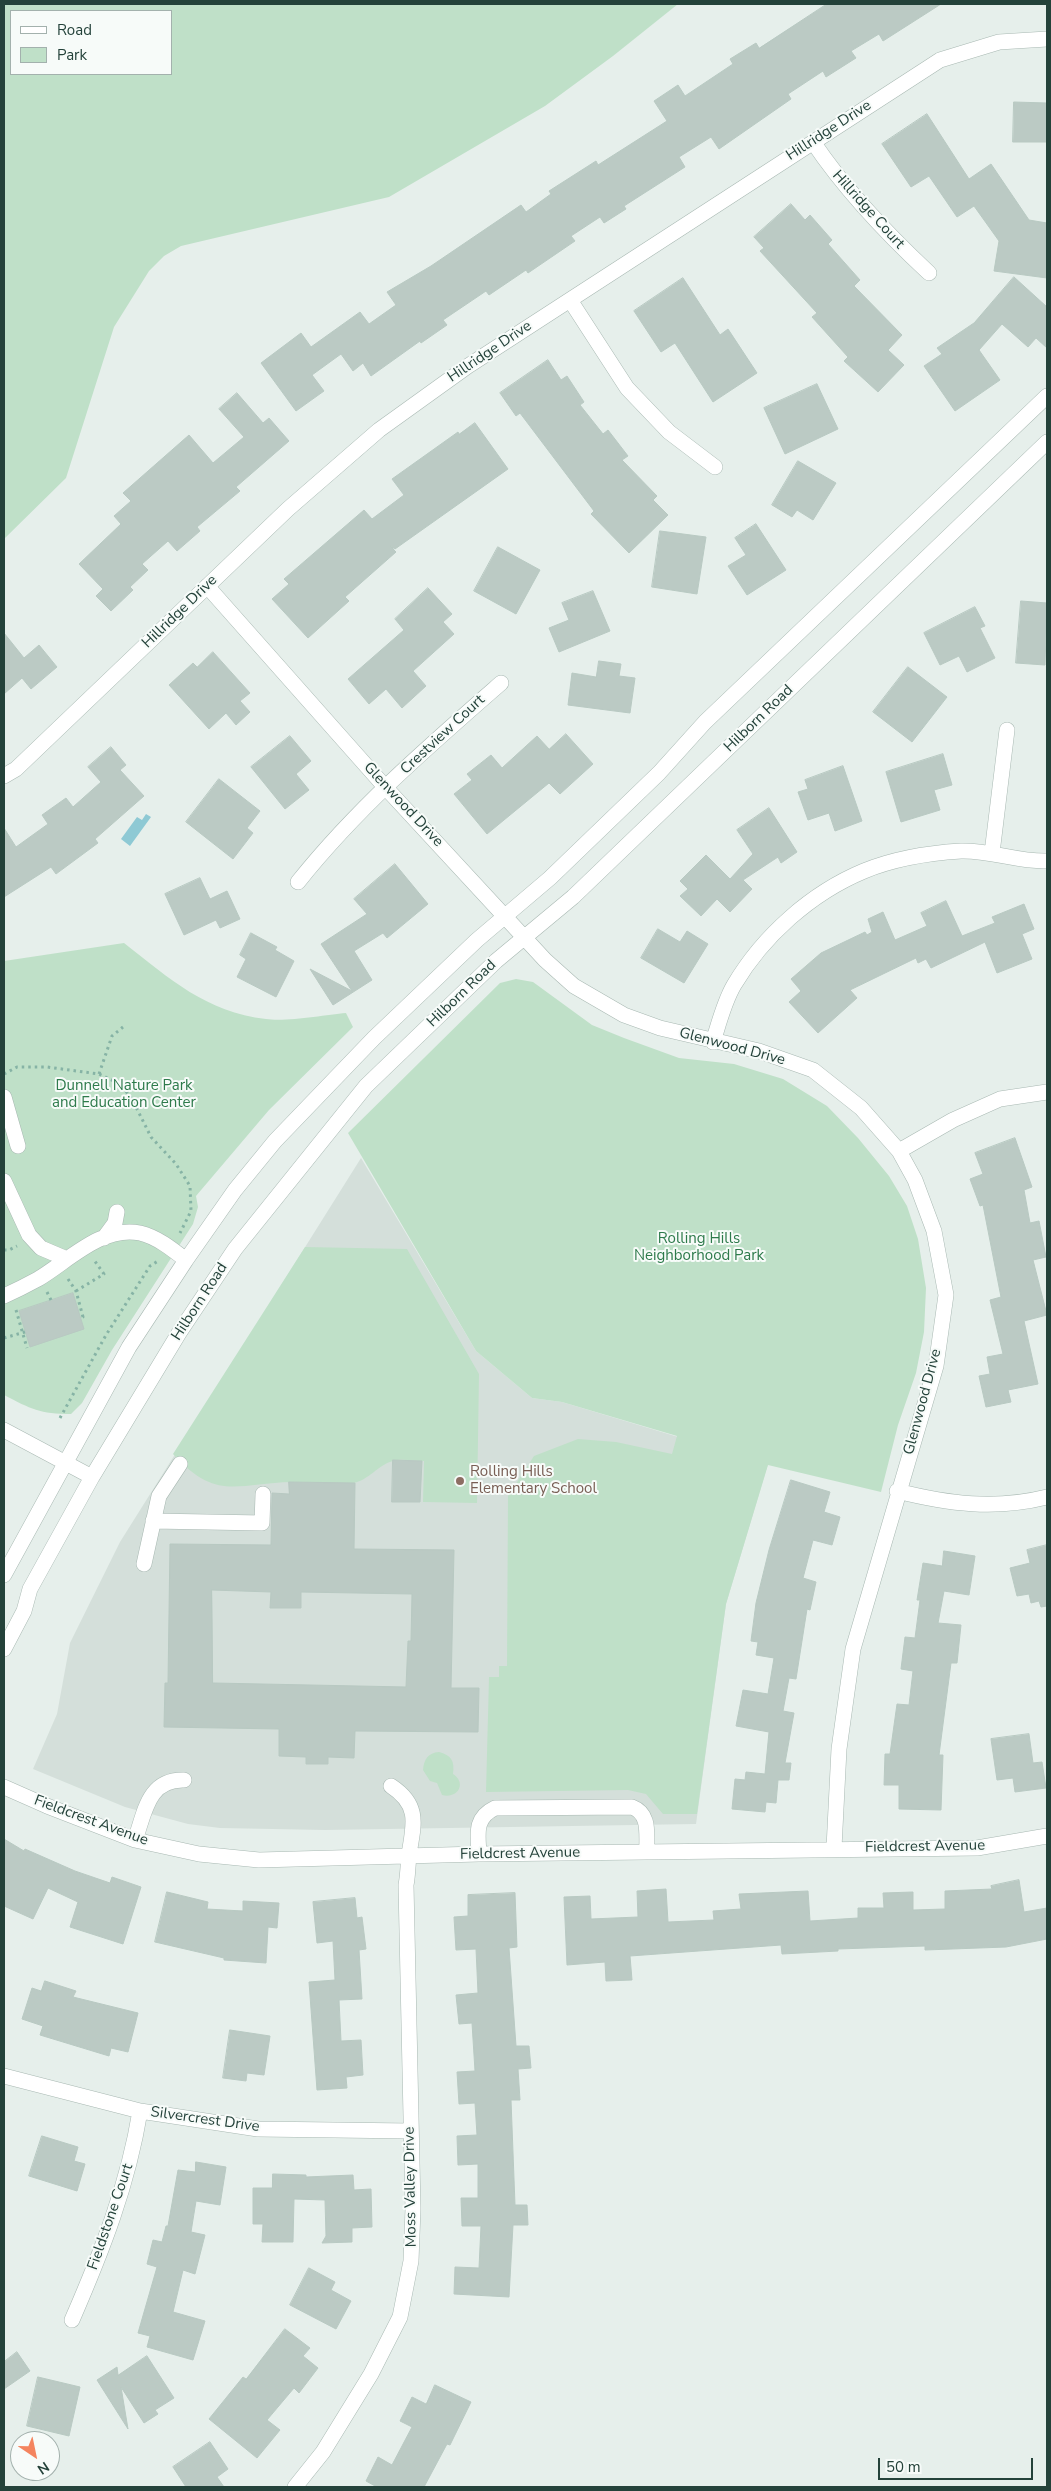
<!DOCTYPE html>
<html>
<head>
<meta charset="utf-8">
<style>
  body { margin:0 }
  #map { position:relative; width:1051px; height:2491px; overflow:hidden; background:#e6efeb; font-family:"Nunito Sans",sans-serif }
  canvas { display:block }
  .frame { position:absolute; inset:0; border:5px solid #24423a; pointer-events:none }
  .legend { position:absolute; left:10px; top:10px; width:162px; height:65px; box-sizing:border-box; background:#f7fbf9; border:1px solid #a3b1ad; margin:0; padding:6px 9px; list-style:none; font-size:15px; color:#24423a }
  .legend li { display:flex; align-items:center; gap:10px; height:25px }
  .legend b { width:25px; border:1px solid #a3b1ad }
  .north { position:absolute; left:10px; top:2431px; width:50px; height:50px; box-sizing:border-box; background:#f7fbf9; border:1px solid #a3b1ad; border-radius:50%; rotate:146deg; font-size:14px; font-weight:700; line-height:20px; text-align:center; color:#24423a }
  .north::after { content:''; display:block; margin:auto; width:18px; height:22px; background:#f4845f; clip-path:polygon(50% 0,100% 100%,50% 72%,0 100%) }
  .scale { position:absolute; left:878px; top:2458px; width:155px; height:22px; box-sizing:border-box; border:2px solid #24423a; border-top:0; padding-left:6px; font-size:15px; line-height:18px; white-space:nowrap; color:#24423a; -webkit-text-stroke:4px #f7fbf9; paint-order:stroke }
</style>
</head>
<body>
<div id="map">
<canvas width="1051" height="2491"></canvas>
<div class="frame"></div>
<ul class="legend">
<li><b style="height:6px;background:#fff"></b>Road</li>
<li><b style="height:14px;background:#bfe0c8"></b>Park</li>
</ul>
<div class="north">N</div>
<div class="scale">50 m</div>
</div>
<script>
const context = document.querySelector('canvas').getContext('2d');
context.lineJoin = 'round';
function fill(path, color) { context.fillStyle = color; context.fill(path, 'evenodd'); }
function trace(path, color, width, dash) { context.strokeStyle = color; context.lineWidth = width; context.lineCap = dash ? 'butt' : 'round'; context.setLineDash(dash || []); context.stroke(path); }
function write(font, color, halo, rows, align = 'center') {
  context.font = font + ' "Nunito Sans",sans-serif'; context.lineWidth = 4; context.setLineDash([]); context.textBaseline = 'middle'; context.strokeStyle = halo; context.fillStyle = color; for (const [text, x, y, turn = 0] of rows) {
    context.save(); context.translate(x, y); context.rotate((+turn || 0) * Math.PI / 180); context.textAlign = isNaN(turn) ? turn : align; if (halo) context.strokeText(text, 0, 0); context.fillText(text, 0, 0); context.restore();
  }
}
fill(new Path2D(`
  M361 1158 476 1351 532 1398 562 1402 768 1464 726 1604 696 1824 325 1830 220 1828 188 1824 125 1807 33 1769 57 1714 70 1643 120 1542Z`), '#d4dfda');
fill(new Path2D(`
  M4 4H678L613 56 545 106 389 197 181 246 164 256 149 271 114 327 66 478 4 539ZM171 11V74H11V11Z
  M124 943C170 979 206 1012 266 1019 286 1022 325 1015 346 1013L353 1027 269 1110 196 1196 198 1207 193 1224 112 1350 82 1403 71 1414C40 1414 31 1409 4 1395V961Z
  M516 979 533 982 592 1025 624 1038 679 1058 734 1064 783 1079 827 1106 858 1138 889 1176 907 1206 918 1239 926 1288 924 1332 916 1373 898 1425 881 1492 768 1465 726 1604 697 1814H663L646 1794 628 1790 486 1792 489 1677H499V1666H507L508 1496 534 1456 578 1439 616 1442 672 1454 677 1436 562 1402 532 1398 476 1351 348 1133 500 983Z
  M305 1247 407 1249 479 1374 477 1503 423 1502 424 1461C415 1461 402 1458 393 1461 379 1464 368 1481 353 1483 334 1485 312 1482 292 1482 236 1483 217 1502 173 1454Z
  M439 1752C451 1755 455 1761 453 1774 467 1783 458 1799 442 1795L437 1783 430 1781 423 1770C424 1759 428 1753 439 1752Z`), '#bfe0c8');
fill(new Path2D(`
  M146 814 151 817 130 846 121 839 137 817 142 820Z`), '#8ec9d4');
const building = new Path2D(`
  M827 4H941L883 41 879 34 851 51 856 58 826 77 823 71 788 94 791 99 719 149 711 137 679 157 685 167 624 206 626 209 604 223 600 217 571 236 575 241 528 273 526 270 489 295 486 291 443 320 447 325 421 343 420 341 371 376 363 363 353 371 341 354 312 375 324 391 296 411 261 363 301 333 311 347 360 312 369 324 396 305 387 292 431 266 521 205 526 212 551 194 549 191 596 161 598 165 667 121 654 101 678 85 685 96 733 64 730 59 756 43 759 48Z
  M1014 102 1047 103V142H1013Z
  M927 114 969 179 991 164 1029 220 1047 223V278L994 271 999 241 974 206 957 217 929 176 911 187 882 144Z
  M791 204 805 220 810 215 832 240 828 244 860 280 854 286 902 335 888 350 904 365 878 392 844 361 848 357 812 317 817 313 760 251 764 248 754 237Z
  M1014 277 1047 307V348L1036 338 1028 347 1002 324 979 350 1000 380 955 411 924 366 942 354 937 348 974 323Z
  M683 278 720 335 728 329 757 373 713 402 675 343 661 352 634 311Z
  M548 360 561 380 567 376 584 402 580 405 603 434 608 430 628 456 622 460 657 496 653 500 668 515 629 553 591 514 594 511 520 413 516 416 500 393Z
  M817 384 838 429 785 454 764 408Z
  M237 393 263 423 269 418 289 441 236 487 240 491 197 527 200 531 177 551 168 541 142 564 148 570 130 587 133 590 111 611 96 596 103 589 79 564 121 524 114 516 131 501 123 493 189 435 213 463 244 437 219 409Z
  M475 423 508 469 395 549 390 546 396 552 345 597 349 601 308 638 272 599 289 584 284 579 364 510 372 519 404 495 392 479 458 432 459 434Z
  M798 461 836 483 813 520 797 510 792 517 772 505Z
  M756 524 786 570 747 595 728 566 746 555 735 538Z
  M660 531 706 537 697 594 652 587Z
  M498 547 540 570 516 614 474 591Z
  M428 588 452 614 443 622 454 634 413 671 426 686 402 708 386 689 369 704 348 679 404 630 395 619Z
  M593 591 610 631 559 652 549 628 569 620 562 603Z
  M1021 601 1047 603 1045 665 1016 663Z
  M975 607 985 626 980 628 995 658 967 672 959 656 940 665 924 633Z
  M4 633 24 658 39 645 57 667 31 689 22 678 4 694Z
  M213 652 250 693 240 701 250 712 236 725 226 713 209 729 169 685 193 663 197 667Z
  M599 661 621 664 619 676 635 678 630 713 568 705 572 673 596 677Z
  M908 667 947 697 912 742 873 712Z
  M566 734 593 764 560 794 549 783 487 834 454 794 472 780 467 774 491 755 502 768 537 736 549 749Z
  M290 736 311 761 296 774 309 790 285 809 251 767Z
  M111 747 126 765 120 770 144 796 95 839 98 843 56 874 51 867 4 897V828L16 847 48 824 42 815 66 798 73 807 101 782 88 767Z
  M943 754 952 785 934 790 940 810 901 822 886 772Z
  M843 766 862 821 835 831 829 813 808 820 798 792 808 789 805 780Z
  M219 779 260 811 247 828 253 833 233 859 186 822Z
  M769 808 797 852 781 863 778 857 743 880 752 889 730 912 717 899 701 916 680 896 688 889 680 881 706 855 730 879 753 854 737 830Z
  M395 864 428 904 387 938 383 933 354 951 372 980 333 1005 310 969 352 991 321 944 367 914 354 899Z
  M200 878 210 899 227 891 240 919 220 928 216 920 184 935 165 894Z
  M946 901 962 936 995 923 992 917 1024 904 1034 929 1022 934 1032 959 997 973 985 942 931 968 926 959 918 963 916 958 850 990 857 998 818 1033 789 1002 801 991 791 979 821 953 865 932 867 935 872 932 868 919 883 912 895 940 927 926 921 913Z
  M658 929 680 942 687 931 708 944 684 983 641 958Z
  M251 933 277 947 275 950 294 961 276 997 237 977 246 959 240 955Z
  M1015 1138 1032 1187 1024 1190 1030 1223 1039 1221 1046 1257 1033 1260 1047 1315 1024 1321 1038 1384 1008 1390 1011 1402 986 1407 979 1376 990 1374 987 1357 1003 1354 990 1300 1001 1297 983 1205 980 1206 970 1179 983 1174 975 1153Z
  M73 1293 84 1329 30 1347 19 1311Z
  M393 1460 422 1461 420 1502H392Z
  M791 1480 830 1492 824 1512 840 1517 832 1545 813 1540 803 1578 816 1582 810 1610 807 1609 796 1679 789 1678 783 1711 794 1713 785 1763H791L789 1780H778L776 1803 766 1802 765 1812 732 1809 735 1779 745 1780 746 1772 765 1774 769 1732 736 1726 743 1690 768 1694 774 1658 756 1655 758 1642 751 1641 756 1603 769 1550Z
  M289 1482 355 1483 354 1549 454 1550 451 1688H479L478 1732 355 1731 354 1758 328 1757V1764H306V1757L279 1756V1729L164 1727 165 1683H168L170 1544 271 1545 272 1493 289 1494ZM212 1590 271 1592 270 1608H301V1592L412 1594 411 1641H408L406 1687 213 1683Z
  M1047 1545V1606L1041 1607 1039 1601 1031 1603 1029 1594 1017 1596 1010 1568 1030 1563 1027 1550Z
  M944 1551 975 1556 969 1595 944 1591 938 1623 961 1625 957 1663H951L939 1755H943L941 1810 899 1809V1785H884L885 1754H890L897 1704 909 1705 913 1671 901 1669 905 1637 915 1638 920 1600H917L923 1563 942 1566Z
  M1029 1734 1033 1763 1042 1762 1046 1788 1015 1792 1013 1778 997 1780 991 1739Z
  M4 1839 24 1851 25 1849 75 1871 110 1883 112 1877 141 1887 123 1944 70 1927 78 1902 48 1888 33 1919 4 1906Z
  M1019 1880 1024 1912 1047 1908V1939L1006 1947 925 1950V1946L838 1949V1951L782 1954 781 1945 630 1956 632 1980 606 1981 605 1962 567 1965 564 1897 590 1896 591 1919 638 1917 637 1891 666 1889 668 1922 714 1920 713 1911 741 1909 739 1894 808 1891 810 1921 858 1918V1908H884L883 1893 913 1892V1910L945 1909V1891L992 1889 991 1886Z
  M167 1892 208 1902 207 1909 243 1911V1901L279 1903 277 1928 268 1927 266 1963 224 1960V1958L155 1942Z
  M515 1893 517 1947 509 1948 516 2046H529L531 2068 518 2069 520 2100H511L515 2205H527L528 2225H513L509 2297 454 2294 455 2267 479 2268 481 2226H462L461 2198H478V2164L458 2165 457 2136 477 2135 475 2103 459 2104 457 2072 475 2071 472 2023 459 2024 456 1995 478 1993 476 1949 456 1950 454 1917 468 1916V1895Z
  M355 1898 357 1918 362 1917 366 1949 359 1950 362 1999 339 2000 341 2041 361 2040 363 2075 346 2077 347 2088 317 2090 309 1982 335 1980 333 1941 317 1943 313 1902Z
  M45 1981 76 1991 73 1997 138 2013 128 2052 111 2048 109 2056 40 2035 43 2026 22 2019 32 1988 41 1991Z
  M230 2030 270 2036 264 2075 247 2073 246 2081 223 2078Z
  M42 2136 78 2147 74 2161 85 2164 77 2191 29 2176Z
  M196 2162 226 2167 220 2205 196 2201 191 2232 205 2235 195 2274 183 2270 173 2312 205 2321 193 2360 147 2347 150 2336 138 2333 157 2267 147 2264 153 2240 162 2242 166 2226H168L178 2170 195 2172Z
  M273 2174 306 2175V2177L353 2175 354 2190 371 2189 372 2227 352 2228V2242L322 2243 326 2236 325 2200 294 2199 293 2242H262L263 2224H253V2188H272Z
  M309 2268 335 2282 331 2290 351 2301 336 2329 290 2305Z
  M285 2329 310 2348 303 2356 318 2368 299 2393 294 2388 267 2420 280 2430 257 2458 209 2419 243 2377 246 2379Z
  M17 2352 30 2371 4 2389V2362Z
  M147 2356 174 2398 155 2410 158 2414 144 2423 121 2387 128 2429 97 2380 117 2367 118 2375Z
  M38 2377 80 2387 69 2436 27 2426Z
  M435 2385 471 2402 450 2445 447 2444 424 2487H377L366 2481 378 2457 392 2465 412 2427 400 2421 412 2397 426 2404Z
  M210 2442 228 2469 217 2477 224 2487H186L173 2467Z`);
fill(building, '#bbcac4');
trace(building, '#b8c9c2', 1);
const minor = new Path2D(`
  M813 142C846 191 886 233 929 273
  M570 300 627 388 669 432 715 467
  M207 586 386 788 545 960 574 986 624 1015 660 1028 759 1051 813 1070 861 1108 899 1151 915 1180 934 1231 946 1295 936 1366 853 1649 839 1749 834 1848
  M4 776 16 769 288 509 379 430 468 366 940 60 999 42 1047 39
  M992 853 1007 730
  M298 882C357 808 430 745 501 683
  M713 1042C719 1023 724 1002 734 985 763 936 811 893 864 871 893 859 929 853 961 851 990 850 1018 862 1047 861
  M4 1097 18 1146
  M899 1151 953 1120 1000 1099 1047 1092
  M4 1181 29 1235 41 1248 67 1259
  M104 1238 115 1223 117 1212
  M4 1296C15 1291 27 1285 38 1279 67 1262 102 1225 140 1233 157 1237 172 1249 186 1260
  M4 1430 92 1477
  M897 1491C949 1504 995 1510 1047 1497
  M153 1521 262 1523 263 1494
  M144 1564 159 1496 180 1464
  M4 1575 129 1347 186 1260 235 1190 275 1141 374 1038 477 940 550 878 659 773 705 722 1047 396
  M4 1649 24 1611 30 1589 92 1477 179 1333 235 1249 366 1086 496 961 573 897 1047 442
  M4 1787 47 1806 135 1840 199 1854 259 1860 479 1854 977 1848 1047 1836
  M135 1840C145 1812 148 1779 184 1780
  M479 1854C478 1834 474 1818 495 1808L632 1807C651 1814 646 1835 647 1852
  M4 2076 140 2111 258 2129 410 2131
  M72 2320C102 2251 128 2185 140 2111
  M295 2487 323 2452 371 2374 400 2317 411 2261 413 2209 406 1885C408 1875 408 1864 409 1854 414 1824 420 1805 391 1786`);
trace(minor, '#a8b8b2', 16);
trace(new Path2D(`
  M4 1074 17 1067H47L99 1074 120 1084 132 1099 151 1137 176 1164 190 1186 191 1211 180 1233
  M99 1074 112 1036 123 1027
  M4 1250H9L17 1246
  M68 1279 76 1291 83 1317 80 1318
  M76 1291 104 1274 94 1260
  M47 1292 51 1300
  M16 1310 27 1348
  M4 1338 25 1332
  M60 1418 106 1335 150 1266 158 1261`), '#86b3a5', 3, [2.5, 4]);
trace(minor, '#fff', 15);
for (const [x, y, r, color] of [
  [460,1481,5,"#8d6e63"]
]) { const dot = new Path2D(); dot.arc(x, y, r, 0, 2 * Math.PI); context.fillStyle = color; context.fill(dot); trace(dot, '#f7fbf9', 2); }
write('15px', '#24423a', '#f7fbf9', [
  ["Hillridge Drive",829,131,-33],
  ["Hillridge Court",868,210,48],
  ["Hillridge Drive",490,352,-34],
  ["Hillridge Drive",180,612,-44],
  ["Hilborn Road",759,719,-44],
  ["Crestview Court",443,735,-43],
  ["Glenwood Drive",403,805,47],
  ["Hilborn Road",462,994,-44],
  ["Glenwood Drive",732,1047,15],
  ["Hilborn Road",200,1302,-57],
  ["Glenwood Drive",923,1402,-75],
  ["Fieldcrest Avenue",91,1821,20],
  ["Fieldcrest Avenue",925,1847,-1],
  ["Fieldcrest Avenue",520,1854,-1],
  ["Silvercrest Drive",205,2120,8],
  ["Moss Valley Drive",411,2187,-91],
  ["Fieldstone Court",111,2217,-71]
]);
write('15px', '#2d7a4b', '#f7fbf9', [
  ["Dunnell Nature Park",124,1086],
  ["and Education Center",124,1103],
  ["Rolling Hills",699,1239],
  ["Neighborhood Park",699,1256]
]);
write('15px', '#785e54', '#f7fbf9', [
  ["Rolling Hills",470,1472],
  ["Elementary School",470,1489]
], 'left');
</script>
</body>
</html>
